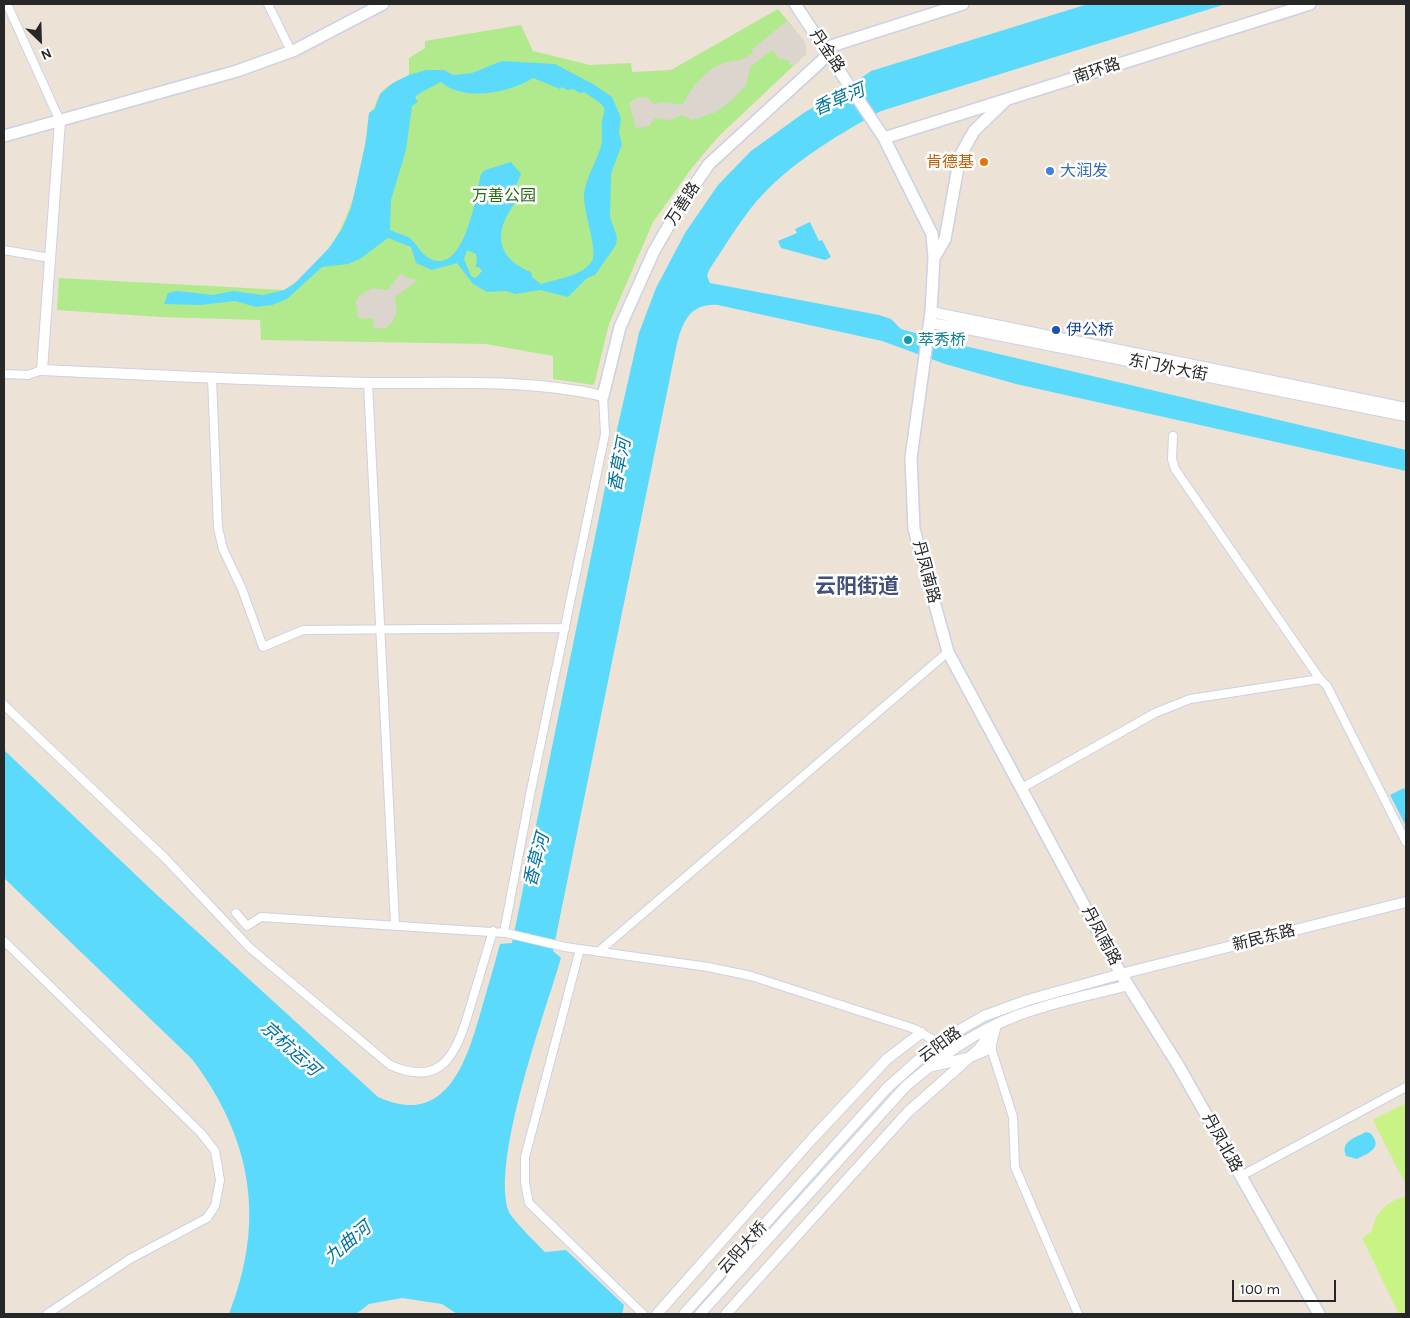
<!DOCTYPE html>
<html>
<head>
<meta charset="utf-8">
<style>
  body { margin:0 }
  #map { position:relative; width:1410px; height:1318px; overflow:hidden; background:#ece2d6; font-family:Karla,sans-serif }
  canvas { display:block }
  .frame { position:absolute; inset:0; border:5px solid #272727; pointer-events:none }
  .north { position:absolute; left:15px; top:15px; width:50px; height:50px; -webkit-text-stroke:4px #fff; paint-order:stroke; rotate:156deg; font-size:14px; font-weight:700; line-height:20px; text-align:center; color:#272727 }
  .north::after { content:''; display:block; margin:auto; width:18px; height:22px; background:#272727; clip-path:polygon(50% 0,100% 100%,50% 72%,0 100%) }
  .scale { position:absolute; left:1232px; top:1280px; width:104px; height:22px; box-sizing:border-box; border:2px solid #272727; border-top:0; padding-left:6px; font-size:15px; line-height:18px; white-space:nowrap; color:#272727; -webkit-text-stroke:4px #fff; paint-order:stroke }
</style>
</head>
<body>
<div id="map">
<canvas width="1410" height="1318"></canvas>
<div class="frame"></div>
<div class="north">N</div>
<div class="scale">100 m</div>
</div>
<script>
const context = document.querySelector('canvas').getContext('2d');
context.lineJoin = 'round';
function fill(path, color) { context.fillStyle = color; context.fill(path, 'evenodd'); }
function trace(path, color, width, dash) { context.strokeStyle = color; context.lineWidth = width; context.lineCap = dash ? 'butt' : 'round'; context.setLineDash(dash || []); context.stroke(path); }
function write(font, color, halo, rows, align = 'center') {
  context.font = font + ' Karla,"Noto Sans SC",sans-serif'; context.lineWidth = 5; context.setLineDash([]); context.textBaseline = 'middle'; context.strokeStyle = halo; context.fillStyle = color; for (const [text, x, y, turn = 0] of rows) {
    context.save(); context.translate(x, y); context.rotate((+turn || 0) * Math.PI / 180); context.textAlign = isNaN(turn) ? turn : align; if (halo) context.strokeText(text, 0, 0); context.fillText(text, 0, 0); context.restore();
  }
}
fill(new Path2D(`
  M778 9 805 42 806 54 718 137 691 169 653 222 609 324 594 385 553 379V356L486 344 261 340 260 320 160 317 57 310 59 278 284 290C349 252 361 181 369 113 377 107 375 100 381 93 388 84 399 80 409 75V58L425 48V41L521 25 533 51 590 65 631 63 632 72 671 70Z`), '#b1ea8c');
fill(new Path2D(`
  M1406 1103V1185L1373 1120Z
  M1406 1196V1314H1399L1362 1238 1372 1231C1375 1212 1388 1201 1406 1196Z`), '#caf386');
fill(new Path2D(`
  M787 21 805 42 806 54 794 66 789 64V60L780 59 772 50 750 67 746 85 733 99 716 112 692 120 682 115 670 120 655 118 649 126 636 128 629 103 635 99 641 97 648 98 654 104 665 102 682 105 695 84 710 70 723 63 743 59 753 53 752 49Z
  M401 273 407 278 418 280 395 297 397 312 392 322 386 328H373L374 319 358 318 356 301 359 296 372 288 388 290Z`), '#dbd5ce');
fill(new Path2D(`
  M1088 4H1226L881 111C841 133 797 159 765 192 743 215 727 243 709 270L707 276 710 283 879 315 891 319 901 329 948 342 1406 450V471L1016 384 945 364 882 341 718 305C689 303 682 323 676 348L553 951 561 958C545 1013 490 1162 509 1212 512 1219 537 1244 545 1252L566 1250 624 1305 622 1314H457L442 1304 402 1298 369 1304 356 1314H229C266 1220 252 1139 192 1059L4 878V750L157 895 378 1097C446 1128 466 1063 481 1011 487 989 494 967 500 944L512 943 616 434 639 333 656 288 685 233 718 185 751 151 805 112 840 93 871 71Z
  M502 61 555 64 593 84 612 97 621 118 619 133 622 144 611 174 610 217 617 237 616 245 595 275 587 278 568 297 540 290 516 294 506 291 487 292 473 284 457 263 432 270 416 263 411 247 388 238 360 259 348 264 322 267 287 299 272 305 256 307 235 301 201 305 164 304 168 293 177 291 213 295 233 291 263 295 284 290 294 284 329 248 342 229 351 208 366 141 369 113 375 109 380 94 393 83 409 75 426 70H444L453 75 472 73ZM533 78 560 89 562 87 567 90 573 89 580 93 584 92C589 96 599 101 603 106 606 110 603 115 602 120 601 127 602 132 602 139 602 154 584 178 584 197 584 214 598 250 592 261 583 276 556 279 541 284L532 277 531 272C501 260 492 238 511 209 514 204 517 201 519 196L516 186 521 174 511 162 485 170 481 174C476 196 465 271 433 260 422 256 419 247 411 239 406 235 396 233 390 230L391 200 406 150 412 106 418 102 415 97C423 90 433 87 441 82 463 102 510 93 533 78ZM467 250 476 254 477 262 475 267H479L482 271 476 278 471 276 464 259Z
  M810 222 819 241 822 240 831 257 825 260 781 248 778 241 797 233 795 229Z
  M1404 788 1406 792V826L1390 795Z
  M1366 1132 1370 1133C1384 1147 1369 1153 1357 1159L1346 1156C1340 1141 1355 1138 1366 1132Z`), '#5cdafc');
const minor = new Path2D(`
  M7 4 60 121
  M268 4 291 51
  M4 250 50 258
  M4 374 28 375 42 370
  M212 378 218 528 223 549 242 589 263 647 303 630 565 628
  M368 383 395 924
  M1173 436 1172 459 1175 469 1320 679
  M4 705 165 858 250 948 390 1065C447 1091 459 1045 472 1001 479 978 486 955 493 931
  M1022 788 1155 713 1190 699 1320 679 1327 686 1406 842
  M236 913 247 926 261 917 506 933 565 947 708 967 751 976 915 1029 938 1043
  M504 932 531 790 605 434 603 396
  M4 941 201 1133 215 1151 220 1180 215 1206 207 1218 130 1259 47 1314
  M580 949 525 1157V1183L529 1203 643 1314
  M598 952 948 652
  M996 1029 991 1048 1013 1117 1015 1167 1078 1314
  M1241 1176 1406 1087`);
const tertiary = new Path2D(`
  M60 121 42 370C151 375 260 381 368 383 447 384 525 378 603 396
  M931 312 1406 408
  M929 323 962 328 1406 416
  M932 1066 968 1058 991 1048
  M657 1314 812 1139 887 1059 921 1033
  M684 1314 887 1088 934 1046 951 1035 984 1016 1028 1000 1121 974 1406 902
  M700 1314 906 1086C939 1058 975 1031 1016 1016 1052 1002 1091 995 1128 985
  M726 1314 908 1112 979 1049 995 1027`);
const secondary = new Path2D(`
  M795 4 884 138 932 234 934 258 931 312 911 458 914 529 948 652 1121 974 1178 1065 1319 1314
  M825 48 963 4
  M4 136 237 71 295 50 383 4
  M884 138 1310 4
  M934 258 945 239 960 156 974 131 1005 101
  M603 396 620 327 654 251 680 206 709 164 829 54`);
trace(minor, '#ccd1e3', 10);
trace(tertiary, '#ccd1e3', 12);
trace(secondary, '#ccd1e3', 14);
trace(minor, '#fff', 8);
trace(tertiary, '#fff', 10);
trace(secondary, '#fff', 11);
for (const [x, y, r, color] of [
  [984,162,5,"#e8710a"],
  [1050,171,5,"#3f7fe0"],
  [1056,330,5,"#1a4fb4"],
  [908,340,5,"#0f9aa8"]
]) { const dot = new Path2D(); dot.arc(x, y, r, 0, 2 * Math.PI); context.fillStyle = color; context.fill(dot); trace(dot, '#fff', 2); }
write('16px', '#272727', '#fff', [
  ["丹金路",827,51,56],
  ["南环路",1097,71,-18],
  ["万善路",683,204,-57],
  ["东门外大街",1168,368,11],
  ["丹凤南路",926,572,75],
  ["丹凤南路",1101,936,62],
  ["新民东路",1264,938,-14],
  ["云阳路",940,1045,-36],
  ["丹凤北路",1222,1143,61],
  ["云阳大桥",743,1248,-48]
]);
write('16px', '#c56008', '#fff', [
  ["肯德基",974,162]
], 'right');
write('16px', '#366cbe', '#fff', [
  ["大润发",1060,171]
], 'left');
write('16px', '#286b11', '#fff', [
  ["万善公园",504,196]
]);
write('16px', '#164399', '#fff', [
  ["伊公桥",1066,330]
], 'left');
write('16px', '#0d838f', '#fff', [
  ["萃秀桥",918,340]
], 'left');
write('italic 18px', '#0073a3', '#fff', [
  ["香草河",839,100,-23],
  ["香草河",620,465,-79],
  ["香草河",537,860,-75],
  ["京杭运河",290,1049,42],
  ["九曲河",348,1243,-40]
]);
write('bold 21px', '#43507c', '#fff', [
  ["云阳街道",857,587]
]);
</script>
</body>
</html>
